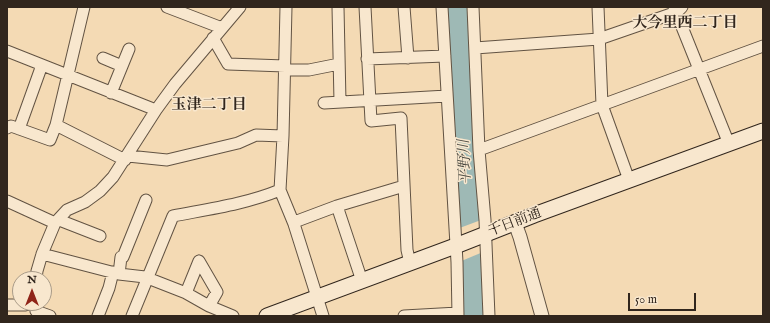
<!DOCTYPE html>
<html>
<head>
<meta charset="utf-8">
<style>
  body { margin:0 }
  #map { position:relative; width:770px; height:323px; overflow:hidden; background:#f4dab4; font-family:"IM FELL English",serif }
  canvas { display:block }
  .frame { position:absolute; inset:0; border:8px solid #31261d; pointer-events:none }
  .north { position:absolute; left:12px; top:271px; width:40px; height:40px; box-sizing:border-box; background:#f8e7ce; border:1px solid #a89a87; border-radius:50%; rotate:0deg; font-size:11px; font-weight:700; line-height:16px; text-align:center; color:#31261d }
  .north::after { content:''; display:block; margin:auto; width:14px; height:18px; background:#8f2418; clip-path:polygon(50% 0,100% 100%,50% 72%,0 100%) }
  .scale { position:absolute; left:628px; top:293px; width:68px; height:18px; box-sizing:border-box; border:2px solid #31261d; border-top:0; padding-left:5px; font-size:12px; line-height:14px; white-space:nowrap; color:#31261d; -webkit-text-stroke:3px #f8e7ce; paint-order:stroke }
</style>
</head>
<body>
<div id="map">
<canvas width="770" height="323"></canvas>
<div class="frame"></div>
<div class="north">N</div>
<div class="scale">50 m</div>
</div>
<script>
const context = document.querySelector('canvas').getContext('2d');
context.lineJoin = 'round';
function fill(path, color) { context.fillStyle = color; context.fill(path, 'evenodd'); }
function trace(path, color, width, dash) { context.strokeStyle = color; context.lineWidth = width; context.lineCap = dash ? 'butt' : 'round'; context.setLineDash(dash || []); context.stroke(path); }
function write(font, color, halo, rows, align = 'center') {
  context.font = font + ' "IM FELL English","Noto Serif JP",serif'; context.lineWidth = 3; context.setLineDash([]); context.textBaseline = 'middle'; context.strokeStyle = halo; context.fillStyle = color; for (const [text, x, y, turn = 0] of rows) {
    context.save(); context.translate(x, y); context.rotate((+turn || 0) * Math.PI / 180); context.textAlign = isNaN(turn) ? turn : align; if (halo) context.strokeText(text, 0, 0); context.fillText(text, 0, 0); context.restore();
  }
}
const water = new Path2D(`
  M446 7H470L486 316H463Z`);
fill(water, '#9eb9b5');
trace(water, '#727e78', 1);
fill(new Path2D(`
  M481 220 483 252 459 262 457 229Z`), '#f4dab4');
const minor = new Path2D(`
  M167 7 222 28
  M286 7 283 136 280 190 294 224 323 316
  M338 7 340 102
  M365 7 371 121 401 118 407 250 410 263
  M404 7 408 58
  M442 7 457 262 458 316
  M473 7 479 150 485 220 489 316
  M598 7 602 105 629 180
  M674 7 729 144
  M213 38 228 64 285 66
  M475 48 599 39 677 12 682 7
  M7 51 156 110
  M103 58 122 66
  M367 59 445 56
  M285 70H309L339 64
  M111 93 129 49
  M324 103 447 96
  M56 125 125 160
  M7 128 11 126 50 140 56 125 84 7
  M19 129 42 65
  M479 150 763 46
  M128 156 167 160 238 143 256 135 283 136
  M7 201 55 223
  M337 206 362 281
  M59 220 100 236
  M294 224 297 221 337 206 404 186
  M42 254 119 274 145 277 186 293 209 306 233 316
  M199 261 217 292 209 306
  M119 274 121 257H123L146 200
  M36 279 37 271 42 254 55 223 67 210 85 202 100 191 113 177 156 110 175 84 240 7
  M186 293 199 261
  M7 305H25L32 303
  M36 311 50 316
  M98 316 109 288 113 272
  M132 316 173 216C209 209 246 204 280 190
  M404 316 458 313`);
const tertiary = new Path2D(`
  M515 223 520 237 542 316`);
const secondary = new Path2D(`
  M267 316 458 245 534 215 763 131`);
trace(minor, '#625343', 13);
trace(tertiary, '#625343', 15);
trace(secondary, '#31261d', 17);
trace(minor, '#f8e7ce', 11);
trace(tertiary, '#f8e7ce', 13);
trace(secondary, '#f8e7ce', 15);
write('14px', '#31261d', '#f8e7ce', [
  ["千日前通",515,223,-21]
]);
write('bold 15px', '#31261d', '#f8e7ce', [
  ["大今里西二丁目",685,24],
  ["玉津二丁目",209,106]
]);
write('italic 15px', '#4c4b43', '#f8e7ce', [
  ["平野川",466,162,-93]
]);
</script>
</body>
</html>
